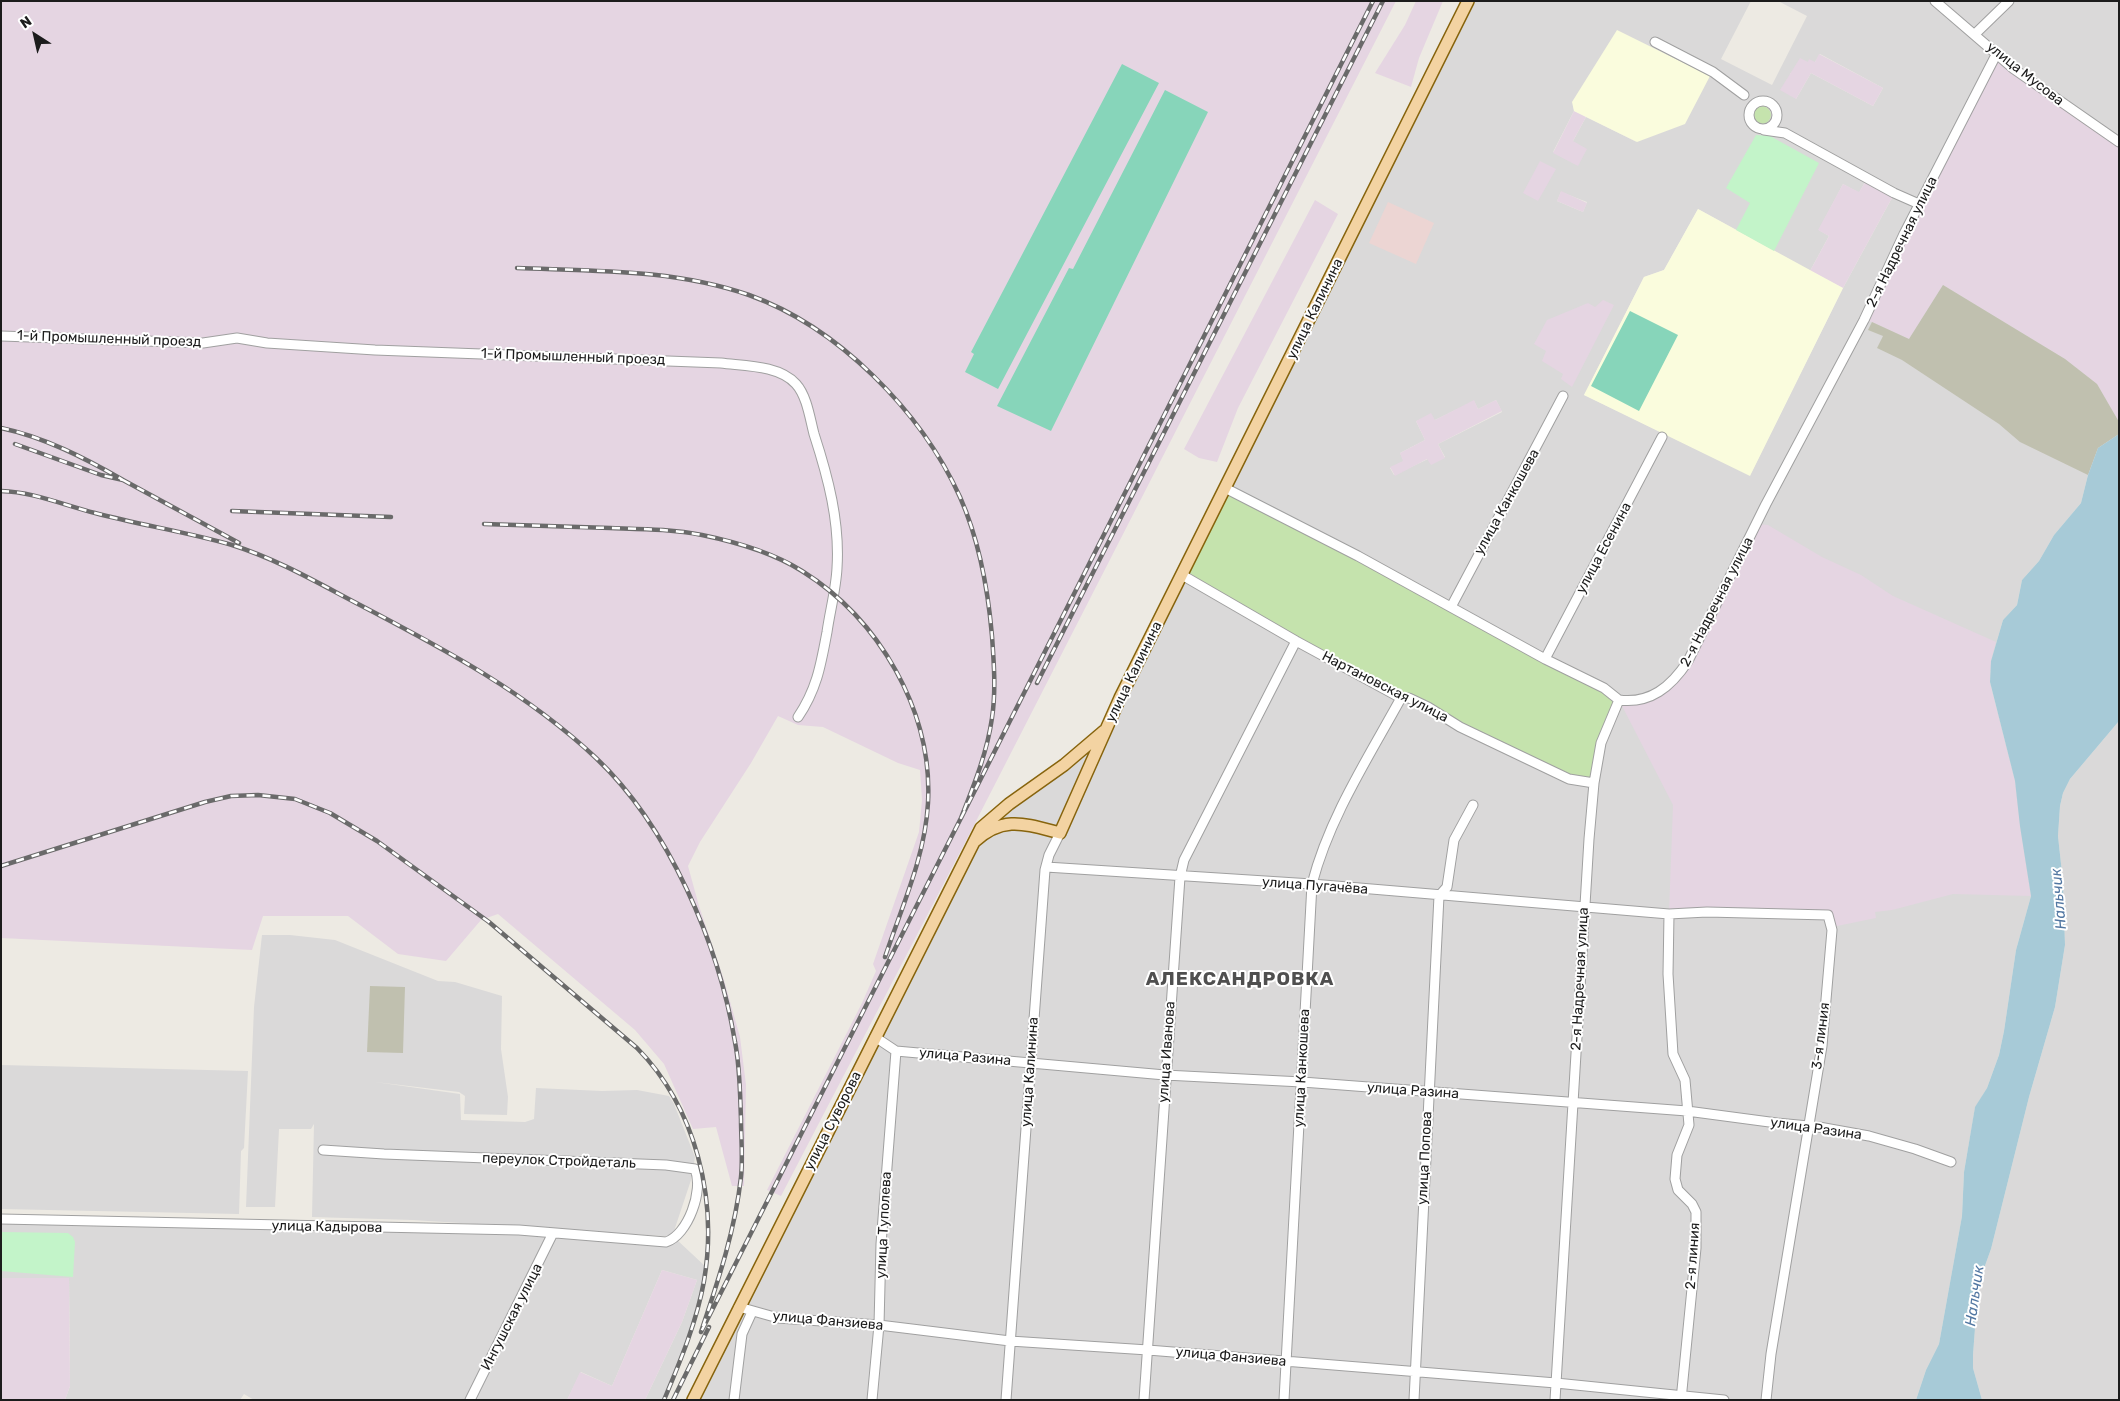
<!DOCTYPE html>
<html>
<head>
<meta charset="utf-8">
<style>
  body { margin:0 }
  #map { position:relative; width:2120px; height:1401px; overflow:hidden; background:#edeae3; font-family:Rubik,sans-serif }
  canvas { display:block }
  .frame { position:absolute; inset:0; border:2px solid #1c1c1c; pointer-events:none }
  .north { position:absolute; left:10px; top:10px; width:50px; height:50px; -webkit-text-stroke:4px #fff; paint-order:stroke; rotate:325deg; font-size:14px; font-weight:700; line-height:20px; text-align:center; color:#1c1c1c }
  .north::after { content:''; display:block; margin:auto; width:18px; height:22px; background:#1c1c1c; clip-path:polygon(50% 0,100% 100%,50% 72%,0 100%) }
</style>
</head>
<body>
<div id="map">
<canvas width="2120" height="1401"></canvas>
<div class="frame"></div>
<div class="north">N</div>
</div>
<script>
const context = document.querySelector('canvas').getContext('2d');
context.lineJoin = 'round';
function fill(path, color) { context.fillStyle = color; context.fill(path, 'evenodd'); }
function trace(path, color, width, dash) { context.strokeStyle = color; context.lineWidth = width; context.lineCap = dash ? 'butt' : 'round'; context.setLineDash(dash || []); context.stroke(path); }
function write(font, color, halo, rows, align = 'center') {
  context.font = font + ' Rubik,sans-serif'; context.lineWidth = 4; context.setLineDash([]); context.textBaseline = 'middle'; context.strokeStyle = halo; context.fillStyle = color; for (const [text, x, y, turn = 0] of rows) {
    context.save(); context.translate(x, y); context.rotate((+turn || 0) * Math.PI / 180); context.textAlign = isNaN(turn) ? turn : align; if (halo) context.strokeText(text, 0, 0); context.fillText(text, 0, 0); context.restore();
  }
}
fill(new Path2D(`
  M1468 1H1751L1721 59 1772 85 1807 16 1778 1H2119V434L2098 448 2088 475 2081 503 2054 535 2039 561 2022 580 2017 605 2003 620 1991 661 1990 683 2015 781 2031 896 2016 950 2004 1031 1999 1055 1987 1088 1975 1108 1964 1172 1962 1216 1939 1344 1926 1370 1916 1400H693L981 828 1107 728ZM1820 54 1883 88 1873 106 1811 73 1796 99 1790 73 1792 74 1808 62H1815ZM1573 102 1637 142 1586 117 1573 141 1553 152 1574 111ZM1865 182 1893 196 1843 288 1750 475 1584 395 1644 277 1664 270 1698 209 1810 271 1829 236 1819 230 1843 184 1859 193ZM1561 192 1587 202 1583 212 1557 201ZM1496 400 1502 412 1438 444 1445 457 1428 459 1394 475 1390 468 1404 461 1400 453 1425 440 1416 421 1435 420 1474 401 1478 409Z
  M2119 721V1400H1982L1973 1368V1355L1976 1315 1982 1274 1991 1249 2029 1097 2055 1007 2065 945 2063 882 2058 836 2060 806 2063 793 2070 779Z
  M262 935H290L335 940 438 981 455 982 502 996 501 1049 508 1097 507 1115 464 1114 465 1096 459 1092 375 1082 460 1094 461 1120 525 1122 534 1119 536 1088 602 1091 637 1090 669 1096 674 1104 695 1157 692 1177 674 1231 669 1236H663L413 1220 312 1217 314 1124 311 1129H279L275 1207H246L254 1007Z
  M1 1065 248 1071 244 1148 241 1151 239 1214 1 1209Z
  M1 1219 676 1239 706 1267 704 1283 691 1330 664 1400H645L682 1322 697 1280 662 1270 612 1386 581 1372 567 1400H254L244 1394 240 1400H65L70 1386 69 1278H1Z`), '#dad9d9');
fill(new Path2D(`
  M1388 202 1434 223 1416 264 1369 243Z`), '#ecd5d3');
fill(new Path2D(`
  M1 1H1396L971 831 781 1196 767 1190 862 1003 876 971 873 964 919 832 922 800 920 770 898 763 823 727 798 725 778 716 751 763 700 842 688 866 699 906 724 980 740 1037 746 1085 744 1186H732L716 1127 693 1129 664 1064 635 1030 498 914 481 920 446 961 398 954 348 916H263L252 950 1 938Z
  M1416 1H1443L1419 58 1411 87 1375 73 1405 25Z
  M1997 53 2119 142V422L2097 384 2065 359 1943 285 1909 339 1872 322 1864 320Z
  M1819 54 1883 88 1873 106 1811 73 1796 99 1780 90 1800 58 1808 62 1809 59 1815 62Z
  M1574 111 1586 117 1573 141 1587 149 1578 166 1553 153Z
  M1540 161 1556 169 1538 201 1523 193Z
  M1866 181 1893 196 1843 288 1810 271 1829 236 1818 230 1843 184 1859 192Z
  M1561 191 1587 203 1583 212 1557 201Z
  M1315 200 1338 214 1238 408 1217 462 1199 458 1184 449Z
  M1603 300 1614 305 1572 387 1561 379 1563 374 1542 361 1546 351 1534 344 1547 320 1588 303 1595 307Z
  M1474 400 1478 409 1496 400 1502 411 1438 444 1445 458 1431 465 1427 459 1395 476 1390 467 1403 461 1400 453 1425 440 1416 421 1431 413 1435 420Z
  M1756 524 1768 525 1822 557 1861 575 1893 596 1996 642 1991 661 1990 683 2015 781 2020 826 2031 896 1953 894 1892 910 1875 912 1876 918 1832 927 1829 915 1669 914 1673 805 1619 700 1631 702 1673 680Z
  M662 1270 697 1280 682 1322 645 1400H567L580 1372 612 1386Z
  M1 1278H69L70 1386 65 1400H1Z`), '#e5d5e2');
fill(new Path2D(`
  M1617 30 1710 76 1685 124 1637 142 1574 111 1572 102Z
  M1698 209 1843 288 1750 476 1584 395 1644 277 1664 270Z`), '#fafcdd');
fill(new Path2D(`
  M1943 285 2065 359 2097 384 2119 422V434L2098 448 2088 475 2020 442 1999 424 1902 360 1877 348 1883 336 1868 330 1872 322 1909 339Z
  M370 986 405 987 403 1053 367 1052Z`), '#c0c0af');
fill(new Path2D(`
  M1753 115a9 9 0 1 1 18 0a9 9 0 1 1-18 0Z
  M1225 488 1619 700 1610 720 1594 783 1576 780 1409 698 1182 575Z`), '#c5e3ad');
fill(new Path2D(`
  M1756 135 1770 136 1819 163 1774 251 1736 230 1750 203 1726 188Z
  M1 1232 68 1233 73 1237 75 1242 73 1277 1 1271Z`), '#c3f4c9');
fill(new Path2D(`
  M1122 64 1159 83 998 389 965 372 974 354 971 352Z
  M1165 90 1208 112 1051 431 997 406 1069 268 1073 269Z
  M1630 311 1678 335 1639 411 1591 386Z`), '#87d5ba');
fill(new Path2D(`
  M2119 434V721L2070 779 2063 793 2060 806 2058 836 2063 882 2065 945 2055 1007 2029 1097 1991 1249 1982 1274 1976 1315 1973 1355V1368L1982 1400H1916L1926 1370 1939 1344 1962 1216 1964 1172 1975 1107 1987 1088 1999 1055 2004 1031 2016 950 2031 896 2020 826 2015 781 1990 682 1991 661 2003 620 2017 605 2022 580 2039 561 2054 535 2081 503 2088 475 2098 448Z`), '#a7cad7');
const minor = new Path2D(`
  M1935 1 2014 69 2119 142
  M1975 34 2009 1
  M1655 42 1713 72 1744 95
  M1749 115a14 14 0 1 1 28 0a14 14 0 1 1-28 0Z
  M1764 130 1785 133 1894 193 1919 204
  M1 336 203 343 237 338 267 343 375 350 721 363C744 366 779 365 796 384 807 396 810 419 814 434 828 477 840 522 837 568 836 589 830 611 827 632 821 664 817 689 798 717
  M1225 488 1358 556 1545 659 1604 688 1619 700
  M1182 575 1296 641 1401 698H1409L1428 707 1460 727 1569 779 1594 783
  M1451 607 1563 396
  M1545 659 1662 437
  M1619 700C1650 704 1671 687 1688 661L1766 504 1864 320 1904 234 1997 53
  M1046 867 1312 884 1669 914 1707 912 1828 915 1832 930 1822 1046 1771 1354 1766 1400
  M1669 914 1668 974 1673 1054 1685 1080 1689 1125 1677 1155 1675 1179 1678 1190 1692 1204 1696 1212V1248L1681 1400
  M875 1037 896 1051 1165 1075 1302 1082 1687 1111 1777 1123 1819 1127 1869 1136 1915 1149 1951 1162
  M1 1219 519 1230 666 1242C688 1235 704 1190 695 1169L666 1165 384 1154 323 1150
  M739 1307 778 1318 879 1325 1010 1341 1148 1350 1556 1383 1724 1400
  M470 1400 552 1235
  M734 1400 742 1334 752 1312
  M872 1400 879 1325 881 1244 896 1051
  M1006 1400 1045 870 1049 855 1060 833
  M1144 1400 1180 877 1184 860 1296 641
  M1284 1400 1312 884C1329 818 1368 758 1401 698
  M1414 1400 1439 896 1447 887 1454 840 1473 805
  M1555 1400 1589 839 1594 783 1601 743 1619 700`);
const major = new Path2D(`
  M974 842C1003 815 1025 824 1060 833L1120 698 1468 1
  M693 1400 981 828 1009 804 1064 765 1104 731`);
trace(minor, '#a0a0a0', 11);
trace(major, '#87640d', 14);
trace(minor, '#fff', 9);
trace(major, '#f3d3a2', 11);
const rail = new Path2D(`
  M517 268C595 271 674 269 749 295 838 327 921 411 960 497 979 540 988 589 992 636 994 664 996 691 992 718 987 753 974 785 961 818L1373 1
  M1 428C44 437 85 458 123 480L101 475 15 444
  M123 480 239 543
  M1 491C34 492 63 505 95 513 140 525 187 532 232 545 277 559 318 583 360 605 444 649 527 693 596 758 669 827 719 945 735 1042 740 1067 740 1094 741 1119 741 1138 743 1158 741 1177 735 1231 718 1281 701 1332L961 818
  M232 511 391 517
  M484 524C526 525 568 527 610 528 641 529 672 529 702 535 736 542 772 552 802 571 879 619 933 711 928 803 925 857 902 906 885 957
  M1037 683 1383 1
  M1 866 205 802 231 796 258 795 295 799 330 813 377 841 489 922 637 1048C696 1108 718 1199 704 1281 697 1321 680 1362 664 1400
  M673 1400 709 1327`);
trace(rail, '#6a6a6a', 4.5);
trace(rail, '#fff', 2.5, [8]);
write('14px', '#1c1c1c', '#fff', [
  ["улица Мусова",2025,74,38],
  ["2-я Надречная улица",1902,242,-64],
  ["улица Калинина",1315,309,-64],
  ["1-й Промышленный проезд",109,339,2],
  ["1-й Промышленный проезд",573,357,2],
  ["улица Канкошева",1507,502,-61],
  ["улица Есенина",1604,548,-62],
  ["2-я Надречная улица",1717,602,-63],
  ["улица Калинина",1134,672,-64],
  ["Нартановская улица",1385,687,27],
  ["улица Пугачёва",1315,886,4],
  ["2-я Надречная улица",1580,979,-87],
  ["3-я линия",1821,1036,-83],
  ["улица Иванова",1167,1052,-86],
  ["улица Разина",965,1057,5],
  ["улица Канкошева",1302,1068,-87],
  ["улица Калинина",1030,1072,-86],
  ["улица Разина",1413,1091,4],
  ["улица Суворова",833,1121,-63],
  ["улица Разина",1816,1129,8],
  ["улица Попова",1425,1158,-87],
  ["переулок Стройдеталь",559,1161,2],
  ["улица Туполева",884,1225,-87],
  ["улица Кадырова",327,1227,1],
  ["2-я линия",1693,1256,-86],
  ["Ингушская улица",512,1317,-63],
  ["улица Фанзиева",828,1321,5],
  ["улица Фанзиева",1231,1357,5]
]);
write('italic 15px', '#5277a2', '#fff', [
  ["Нальчик",2059,899,-95],
  ["Нальчик",1975,1296,-82]
]);
context.letterSpacing = '1px';
write('bold 19px', '#4f4f4f', '#fff', [
  ["АЛЕКСАНДРОВКА",1240,980]
]);
context.letterSpacing = '0px';
</script>
</body>
</html>
